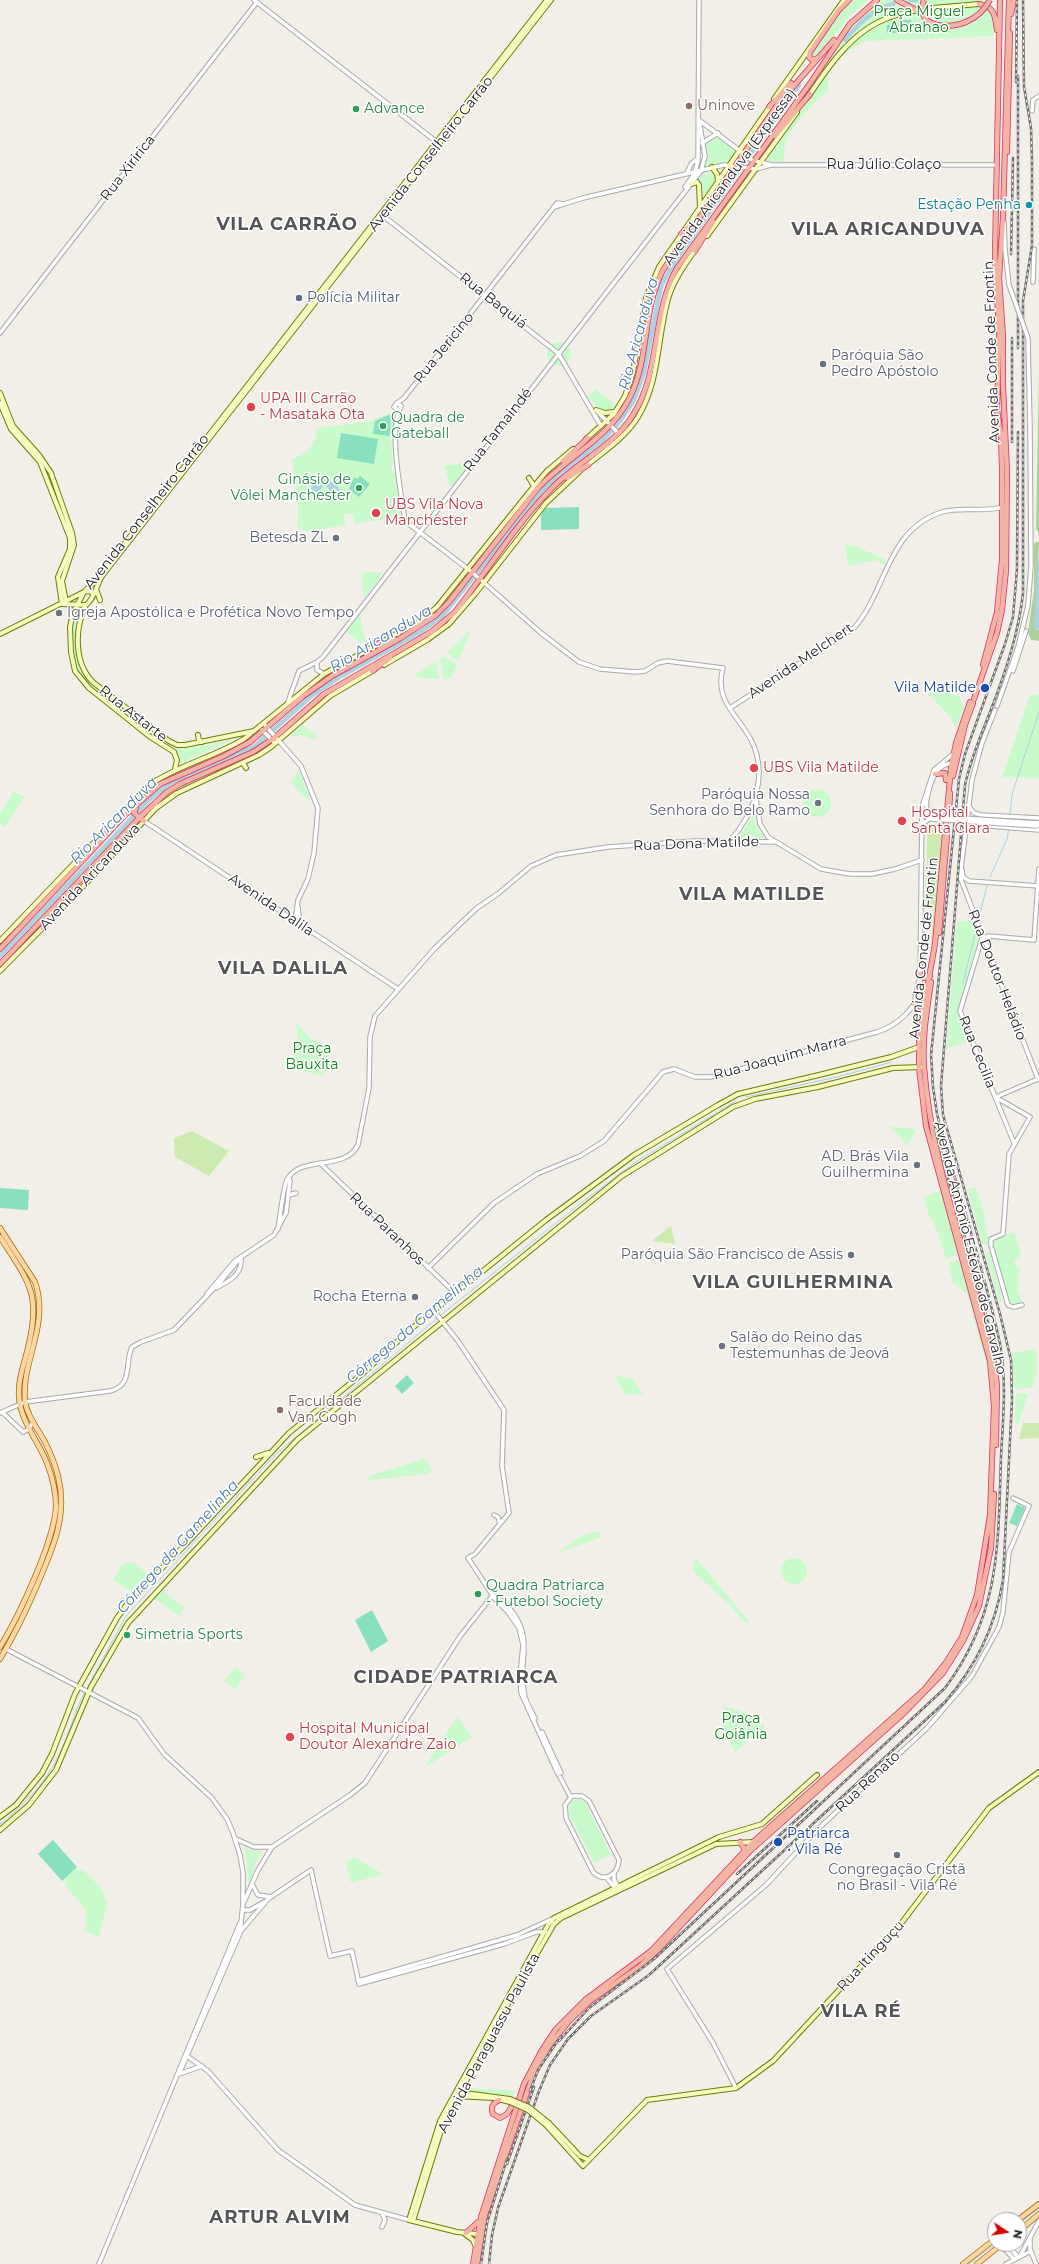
<!DOCTYPE html>
<html>
<head>
<meta charset="utf-8">
<style>
  body { margin:0 }
  #map { position:relative; width:1039px; height:2264px; overflow:hidden; background:#f2efe9; font-family:Montserrat,sans-serif }
  canvas { display:block }
  .north { position:absolute; left:987px; top:2212px; width:40px; height:40px; box-sizing:border-box; background:#fff; border:1px solid #a7a7a7; border-radius:50%; rotate:102deg; font-size:11px; font-weight:700; line-height:16px; text-align:center; color:#222 }
  .north::after { content:''; display:block; margin:auto; width:14px; height:18px; background:#d40000; clip-path:polygon(50% 0,100% 100%,50% 72%,0 100%) }
</style>
</head>
<body>
<div id="map">
<canvas width="1039" height="2264"></canvas>
<div class="north">N</div>
</div>
<script>
const context = document.querySelector('canvas').getContext('2d');
context.lineJoin = 'round';
function fill(path, color) { context.fillStyle = color; context.fill(path, 'evenodd'); }
function trace(path, color, width, dash) { context.strokeStyle = color; context.lineWidth = width; context.lineCap = dash ? 'butt' : 'round'; context.setLineDash(dash || []); context.stroke(path); }
function write(font, color, halo, rows, align = 'center') {
  context.font = font + ' Montserrat,sans-serif'; context.lineWidth = 3; context.setLineDash([]); context.textBaseline = 'middle'; context.strokeStyle = halo; context.fillStyle = color; for (const [text, x, y, turn = 0] of rows) {
    context.save(); context.translate(x, y); context.rotate((+turn || 0) * Math.PI / 180); context.textAlign = isNaN(turn) ? turn : align; if (halo) context.strokeText(text, 0, 0); context.fillText(text, 0, 0); context.restore();
  }
}
fill(new Path2D(`
  M927 824H943L937 910 931 951 933 909 924 908 927 864Z
  M192 1131 229 1151 209 1176 175 1157 174 1138Z
  M671 1226 675 1244 652 1241Z
  M1023 1423H1039V1438L1019 1439Z`), '#cdebb0');
fill(new Path2D(`
  M1039 365V535L1036 528Z
  M1036 542H1039L1036 629 1039 630V641L1031 640 1028 632 1034 590V544Z`), '#add19e');
fill(new Path2D(`
  M851 0H868L850 16 816 58H811L812 52 836 16Z
  M875 0H992L991 11 996 31 992 36 867 41C845 50 833 63 818 82L837 39 851 21Z
  M828 72V91C819 96 791 128 787 138 784 145 784 154 784 162L765 161Z
  M717 135 737 149 727 163 705 167 707 159 705 144Z
  M713 172 715 181 703 198V184L699 179 702 174Z
  M547 354a12 12 0 1 1 24 0a12 12 0 1 1-24 0Z
  M596 389 616 406C605 418 596 405 588 397Z
  M394 412 391 438 393 464 391 465 392 471 395 473 400 513 399 517 355 524 353 514H344L345 525 306 532 297 527 298 507 292 459C307 455 316 444 317 428L367 422Z
  M471 462 451 487 444 466Z
  M845 545 854 546 885 559 886 562 884 565 876 560 848 566Z
  M368 572 383 573 364 598 361 573Z
  M78 609H80C74 629 74 655 84 675L146 728H142L88 684 78 674 74 659 71 629Z
  M360 614 365 639 364 642 360 643 347 632Z
  M469 631 470 633 458 661 447 653Z
  M444 656 457 665 451 678 444 679 440 659Z
  M436 661 439 679 415 677V675Z
  M923 688H938L959 697 964 708 956 729 951 718Z
  M1030 695H1039V779L1002 777Z
  M302 725 318 736 315 740 301 735 289 737Z
  M238 738 180 763 176 749 198 747Z
  M299 771 312 803 297 790 291 781Z
  M803 803a14 14 0 1 1 28 0a14 14 0 1 1-28 0Z
  M14 791 24 797 5 827 0 823V813Z
  M753 816 756 827 765 838 739 837Z
  M957 921 974 922 979 936 958 1011 970 1041 946 1049Z
  M296 1022 311 1039 331 1046 324 1076 294 1069 298 1041Z
  M888 1127 916 1129H917L907 1146 898 1134Z
  M976 1187 984 1214 989 1245 982 1244 968 1189Z
  M941 1190 959 1254 946 1259 937 1230 928 1213 924 1197Z
  M1014 1232 1021 1255 1014 1261 1016 1267 1020 1265 1018 1275 1019 1287 1017 1288 1022 1303 1011 1307 1008 1303 1007 1294 991 1240Z
  M989 1251 1003 1301 999 1302 985 1252Z
  M961 1259 990 1369 986 1364 967 1294 953 1283 948 1263Z
  M1036 1349C1037 1362 1039 1376 1032 1388L1014 1389 1011 1353Z
  M614 1374 628 1379 632 1378 643 1394 625 1395Z
  M1016 1393 1028 1394 1018 1425 1015 1424Z
  M423 1459 426 1460 432 1469 429 1474 368 1480 369 1476Z
  M599 1531 602 1537 557 1553 581 1536Z
  M696 1558 749 1621 748 1623 746 1624 729 1604 693 1571V1562Z
  M781 1571a13 13 0 1 1 26 0a13 13 0 1 1-26 0Z
  M133 1562 149 1575 133 1592 113 1580 122 1564Z
  M162 1591 185 1608 179 1616 154 1598Z
  M236 1667 245 1674 236 1690 223 1681Z
  M724 1706 752 1715 765 1727 735 1753 723 1725Z
  M457 1717 472 1737 425 1767Z
  M579 1799 585 1802 611 1855 594 1863 568 1812 571 1801Z
  M53 1840 79 1871 82 1869 102 1889 107 1904 99 1937 84 1931C90 1907 81 1904 66 1887L68 1884 40 1851Z
  M244 1848 262 1852 255 1865 251 1881H247V1863Z
  M354 1857 383 1874 351 1883 346 1862Z
  M466 2088 515 2091 513 2096 465 2091Z`), '#c8facc');
fill(new Path2D(`
  M901 20H911V27H901L900 33H887V25L900 24Z
  M391 414 390 436 373 434 375 421Z
  M341 433 378 439 374 464 337 458Z
  M360 476 370 484 359 497 349 489 351 486 349 485 355 477 357 479Z
  M579 507V529L541 530V515L545 508Z
  M0 1188 29 1190 28 1210 0 1208Z
  M407 1375 414 1383 402 1394 395 1386Z
  M1017 1504 1025 1508 1017 1526 1009 1523Z
  M372 1610 388 1641 371 1652 355 1620Z
  M53 1840 77 1867 62 1881 38 1854Z`), '#88e0be');
fill(new Path2D(`
  M320 481 323 484 320 491 324 496 319 500 313 496 311 488 315 481Z
  M330 481C337 482 341 489 339 496L335 500 329 498 331 491 326 486Z
  M1039 551V630L1034 627Z`), '#aad3df');
trace(new Path2D(`
  M1010 815 1012 794 1039 712
  M990 877 1007 839 1009 828
  M979 917 987 886
  M963 983 976 931
  M746 1097 837 1077 892 1062
  M86 1690 126 1616 277 1453 446 1311 582 1202 637 1161 736 1101
  M0 1824C25 1805 45 1783 59 1755 69 1735 74 1713 84 1693
  M1019 2224 1039 2208
  M969 2264 995 2244`), '#aad3df', 1);
trace(new Path2D(`
  M910 0H916
  M845 40C859 23 872 10 893 4
  M0 956 150 799 170 783 255 746 310 697 341 676 422 631 442 616 542 491 562 471 603 440 620 421 634 400 644 372 661 286 675 261 799 85`), '#aad3df', 4.5);
const tertiary = new Path2D(`
  M254 0 438 143
  M1032 111 1033 100 1039 96
  M699 120 752 160 772 165H996
  M702 143 718 133
  M687 173 691 164 698 158
  M685 187 695 173 698 160 699 0
  M564 204 583 198 724 165 756 169 771 165
  M382 215 558 353 601 426
  M1004 222 1005 249
  M1033 282 1034 249
  M0 333 257 2
  M397 403 404 398 557 203 564 204 554 207
  M398 410 394 407 397 403 401 406C388 430 401 492 405 521L472 572 541 633 579 662 600 669 635 672 645 671 658 663 667 661 723 668C714 700 736 713 750 738 770 774 754 814 729 842
  M597 411 618 433
  M317 662V670L324 674
  M1013 671 1026 631
  M288 702 299 671 317 662 323 657 701 171 705 156 699 120
  M997 706 1018 647 1028 605 1031 566 1030 428
  M730 708 854 628C887 591 886 530 942 512 962 506 984 513 1003 507
  M995 710 982 743 972 780 960 877 1038 1079
  M264 724 301 766 318 808 314 853 308 879 298 900 295 921
  M262 730 273 741
  M756 799 760 824 768 837 821 869 850 874H872L895 869 922 860
  M969 806 974 813 981 815 1039 818
  M929 816C922 806 931 777 939 769 943 765 949 764 953 762
  M144 821 398 989
  M923 826 924 823 929 819
  M966 830 976 825 1039 830
  M962 870 963 877 969 881 1039 886
  M298 907 300 925
  M982 938 960 1011 1014 1143
  M982 938 989 936 1034 940 1039 869
  M915 998 919 981
  M996 1097 1038 1079
  M321 1164 455 1293
  M289 1195 296 1193
  M278 1229C280 1218 283 1188 287 1180 300 1154 345 1172 358 1145L369 1088 370 1037 375 1016 435 948 460 924 477 908 499 893 531 866 556 855 608 847 695 841 774 842
  M991 1246V1239L1003 1234 1009 1154 1030 1117 997 1098
  M992 1249 1008 1305 1013 1307 1022 1305
  M428 1268 494 1203 537 1174 580 1156 604 1141 663 1072 674 1069 695 1077H711L877 1032C896 1026 917 1009 920 988L922 807 934 770 953 754
  M216 1288C229 1281 242 1275 241 1259
  M207 1294 235 1261 274 1235 286 1213 290 1181 289 1178
  M434 1311 458 1341 504 1410 502 1466 509 1513 475 1554 468 1558 495 1599 508 1612 519 1628 523 1645 520 1676 521 1693 558 1774
  M2 1412 23 1432 29 1429 33 1422
  M0 1413 25 1402 110 1391C134 1385 124 1363 132 1347L141 1342 174 1330 222 1280 241 1257
  M494 1515 498 1517 500 1524
  M493 1595C501 1599 509 1607 514 1614 533 1642 518 1662 524 1692 525 1701 530 1709 535 1718
  M6 1649 138 1718 164 1754 212 1798 227 1819 233 1833 240 1855 243 1872V1903L240 1933 179 2074
  M542 1732 561 1773
  M560 1777 570 1796
  M572 1796H582L589 1801 619 1860C618 1875 604 1883 593 1872L566 1818 565 1805Z
  M236 1839 254 1847H272
  M614 1873V1880L618 1886
  M606 1877 617 1890
  M252 1884 258 1895 271 1897
  M244 1902 258 1870 272 1847 350 1795 365 1783 461 1635 493 1595
  M243 1910H250L264 1902
  M240 1932 268 1899 311 1870 330 1956 352 1951 359 1984 504 1944 536 1932H546
  M358 1981 517 1935 552 1919
  M187 2056 208 2071 278 2150 355 2205 409 2220
  M179 2074 202 2066
  M736 2088 713 2043 667 1969 766 1885 819 1828 927 1728 972 1676 999 1627 1003 1612 1009 1552 1029 1506 1013 1498
  M382 2213 385 2220 382 2227
  M1030 2238V2249L1036 2264
  M1000 2244 1014 2259
  M1007 2244 1018 2257
  M1020 2256 1039 2221
  M99 2264 240 1923
  M1006 2264 1031 2251`);
const secondary = new Path2D(`
  M808 97C828 67 852 31 888 18 916 7 950 7 979 4
  M774 99 844 0
  M712 167 717 174 718 181
  M691 184 697 182 699 185 700 207
  M707 236 797 112
  M0 393 13 426 39 455 51 473 72 533 74 545 62 581 66 602
  M0 403 11 429 40 462 70 538V549L58 577 62 604
  M596 410 605 413 614 412
  M586 439 614 414 625 396 633 372 646 298 659 267 771 105
  M585 467C604 451 625 438 638 417 660 381 657 338 668 299 673 281 685 264 696 249
  M529 478 534 486
  M96 589 100 600
  M94 594 89 591 84 592 73 613 70 627 71 652 75 671 89 688 149 736 174 752 177 760 175 769
  M62 604 86 605C95 598 96 586 102 576L551 0
  M86 605C74 629 74 665 94 683L169 741 177 745H185L254 731
  M0 634 84 592 97 579 547 0
  M384 665 427 640 449 624 475 594 546 503 580 471
  M198 735 199 740 202 742
  M243 763 246 768
  M0 941 149 785C179 765 214 757 244 739L324 674 418 622 437 607 535 485 547 471 573 449
  M0 971 78 892 156 808 177 793 259 755 271 747 330 696 374 670
  M256 1457 268 1453
  M0 1817 16 1805 42 1773 52 1754 75 1694 117 1618 131 1599 186 1544 289 1433 362 1374 411 1329 546 1220 634 1155 718 1105 738 1094 819 1075 891 1057 919 1047
  M0 1830 29 1805 56 1770 91 1687 128 1623 297 1440 622 1176 733 1107 755 1099 818 1087 893 1068 922 1067
  M457 2092 510 2099
  M456 2096 494 2098 510 2102
  M549 2123 580 2156 589 2160
  M546 2125 583 2166 647 2100 736 2088 773 2061 903 1921 989 1808 1039 1772
  M413 2221 443 2124 498 2021 554 1924 561 1918 716 1844 754 1842
  M465 2234 473 2240 475 2245
  M477 2234 457 2232 409 2220 440 2121 548 1925 554 1918 719 1837 762 1824 817 1775`);
const primary = new Path2D(`
  M0 1228 35 1282C50 1326 21 1361 25 1401 27 1416 38 1429 45 1442 50 1452 55 1464 58 1476 68 1515 53 1548 38 1583 27 1609 15 1634 0 1659
  M0 1237C30 1284 42 1294 27 1352 23 1367 18 1381 19 1396 20 1421 38 1440 47 1463 52 1476 56 1492 56 1507 54 1542 19 1616 0 1647
  M1018 2220 1039 2204
  M1019 2231 1039 2214
  M963 2264 995 2239
  M977 2264 1002 2244`);
const trunk = new Path2D(`
  M897 0 918 11
  M979 4C995 7 995 16 997 30
  M1011 14 1014 0
  M818 58 812 60 809 57 810 52 838 11 849 0
  M769 107 791 83
  M775 136 810 94
  M1007 152 1010 33
  M681 234 690 226
  M695 251 713 222
  M563 461 588 438
  M567 478 588 465
  M379 643 384 644 394 639
  M983 665 997 612 1002 560V470L1001 435 997 410 999 334 995 254 1000 0
  M372 671 390 658
  M974 699 997 633 1002 610 1006 570 1007 472 1003 385V336L999 278 1003 218 1009 0
  M935 774 945 773 946 780
  M953 776 965 725 973 703
  M136 808 134 813 144 821
  M949 813 950 793
  M103 836 108 827
  M43 928 49 917
  M939 933 947 835
  M0 949 125 815 160 784 224 756 250 742 302 697 332 676 399 639 436 615 449 602 538 488C566 458 610 437 629 399 650 359 642 310 663 270L778 104 834 40
  M0 964 139 818 167 792 180 784 253 752 274 738 324 694 431 632 455 612C487 571 516 524 552 488 577 462 614 446 633 415 661 372 651 314 677 268L811 82 850 24 877 0
  M920 974 924 978 930 976
  M931 982C927 1009 922 1038 924 1066 931 1167 972 1265 994 1363L997 1385 996 1445
  M914 1004 918 1003 922 1009
  M740 1842 745 1850
  M499 2100C493 2103 490 2107 493 2114L500 2118 507 2114 515 2101
  M466 2233 478 2222
  M473 2264 481 2217 524 2084 542 2050 556 2029 585 2000 651 1951 753 1842 924 1690 945 1664 962 1637 977 1595 990 1515 994 1406 990 1361 926 1126 919 1068V1043L923 1011 935 944 951 767 956 743 970 702
  M477 2264 485 2215 532 2078 549 2046 570 2020 590 2001 640 1966 660 1948 750 1851 903 1714 943 1673 963 1641 979 1606 991 1548 994 1494`);
trace(tertiary, '#a9a9a9', 5.5);
trace(secondary, '#707d05', 6);
trace(primary, '#a06b00', 6);
trace(trunk, '#dc2a67', 6);
trace(tertiary, '#fff', 3.5);
trace(secondary, '#f7fabf', 4);
trace(primary, '#fcd6a4', 4.5);
trace(trunk, '#f2b4a3', 4.5);
const rail = new Path2D(`
  M1016 82 1017 0
  M1011 254 1013 158
  M1012 338V442
  M1018 348V76
  M935 1128 953 1197
  M963 1230 991 1334
  M737 1874 817 1801
  M559 2041 589 2008 654 1959 945 1688C1001 1613 998 1545 1001 1456 1003 1419 1007 1381 1000 1344 984 1267 957 1191 937 1114L933 1087 931 1055 959 779 965 754 1005 644 1013 617 1017 569 1018 432
  M530 2091 538 2070 561 2036
  M507 2164 534 2087
  M481 2264 487 2223 507 2159
  M489 2264 492 2235 498 2208 539 2091 550 2065 568 2039 591 2016 649 1975 945 1702C976 1666 995 1628 1003 1580L1012 1400 1011 1360 1000 1314 943 1115 941 1086 965 785C971 757 982 733 992 707 1006 670 1019 632 1023 593V301L1032 245V160L1031 128 1024 87 1023 0`);
trace(rail, '#707070', 2.5);
trace(rail, '#fff', 1, [3]);
const tertiaryBridge = new Path2D(`
  M1005 249 1009 285 1028 338 1030 428
  M931 816 1038 823
  M931 819 1037 826`);
const secondaryBridge = new Path2D(`
  M510 2099 529 2107 549 2123
  M510 2102 528 2110 546 2125`);
const trunkBridge = new Path2D(`
  M924 0C913 28 951 30 968 21 977 17 985 9 990 0`);
trace(tertiaryBridge, '#a9a9a9', 5.5, []);
trace(secondaryBridge, '#707d05', 6, []);
trace(trunkBridge, '#dc2a67', 6, []);
trace(tertiaryBridge, '#fff', 3.5);
trace(secondaryBridge, '#f7fabf', 4);
trace(trunkBridge, '#f2b4a3', 4.5);
for (const [x, y, r, color] of [
  [689,106,4,"#8d6e63"],
  [356,109,4,"#2e9e5b"],
  [1029,205,4,"#0f9aa8"],
  [299,298,4,"#5c6f8a"],
  [823,364,4,"#6b7280"],
  [251,407,5,"#e0444e"],
  [383,426,4,"#2e9e5b"],
  [359,488,4,"#2e9e5b"],
  [376,513,5,"#e0444e"],
  [336,538,4,"#6b7280"],
  [59,613,4,"#6b7280"],
  [985,688,5,"#1a4fb4"],
  [754,768,5,"#e0444e"],
  [818,803,4,"#6b7280"],
  [902,821,5,"#e0444e"],
  [917,1165,4,"#6b7280"],
  [851,1255,4,"#6b7280"],
  [415,1297,4,"#6b7280"],
  [722,1346,4,"#6b7280"],
  [280,1410,4,"#8d6e63"],
  [478,1594,4,"#2e9e5b"],
  [127,1635,4,"#2e9e5b"],
  [290,1737,5,"#e0444e"],
  [778,1842,5,"#1a4fb4"],
  [897,1855,4,"#6b7280"]
]) { const dot = new Path2D(); dot.arc(x, y, r, 0, 2 * Math.PI); context.fillStyle = color; context.fill(dot); trace(dot, '#fff', 1.5); }
write('14px', '#0c8416', '#fff', [
  ["Praça Miguel",919,12],
  ["Abrahao",919,28],
  ["Praça",312,1049],
  ["Bauxita",312,1065],
  ["Praça",741,1719],
  ["Goiânia",741,1735]
]);
write('14px', '#785e54', '#fff', [
  ["Uninove",697,106],
  ["Faculdade",288,1402],
  ["Van Gogh",288,1418]
], 'left');
write('14px', '#27864d', '#fff', [
  ["Advance",364,109],
  ["Quadra de",391,418],
  ["Gateball",391,434],
  ["Ginásio de",351,480,"right"],
  ["Vôlei Manchester",351,496,"right"],
  ["Quadra Patriarca",486,1586],
  ["- Futebol Society",486,1602],
  ["Simetria Sports",135,1635]
], 'left');
write('14px', '#222', '#fff', [
  ["Avenida Conselheiro Carrão",431,154,-52],
  ["Rua Júlio Colaço",884,165],
  ["Rua Xiririca",128,168,-52],
  ["Avenida Aricanduva (Expressa)",730,177,-54],
  ["Rua Baquiá",493,301,38],
  ["Rua Jericino",444,348,-51],
  ["Avenida Conde de Frontin",992,352,-92],
  ["Rua Tamaindé",498,430,-52],
  ["Avenida Conselheiro Carrão",147,512,-52],
  ["Avenida Melchert",801,661,-34],
  ["Rua Astarte",133,714,38],
  ["Rua Dona Matilde",696,844,-2],
  ["Avenida Aricanduva",90,877,-47],
  ["Avenida Dalila",271,905,34],
  ["Avenida Conde de Frontin",924,948,-84],
  ["Rua Doutor Heládio",997,975,69],
  ["Rua Cecilia",977,1052,68],
  ["Rua Joaquim Marra",780,1058,-15],
  ["Rua Paranhos",387,1229,44],
  ["Avenida Antônio Estêvão de Carvalho",970,1248,76],
  ["Rua Renato",868,1782,-43],
  ["Rua Itinguçu",871,1956,-47],
  ["Avenida Paraguassu Paulista",489,2043,-62]
]);
write('14px', '#0d838f', '#fff', [
  ["Estação Penha",1021,205]
], 'right');
write('14px', '#4e5e75', '#fff', [
  ["Polícia Militar",307,298]
], 'left');
write('14px', '#5b616d', '#fff', [
  ["Paróquia São",831,356,"left"],
  ["Pedro Apóstolo",831,372,"left"],
  ["Betesda ZL",328,538],
  ["Igreja Apostólica e Profética Novo Tempo",67,613,"left"],
  ["Paróquia Nossa",810,795],
  ["Senhora do Belo Ramo",810,811],
  ["AD. Brás Vila",909,1157],
  ["Guilhermina",909,1173],
  ["Paróquia São Francisco de Assis",843,1255],
  ["Rocha Eterna",407,1297],
  ["Salão do Reino das",730,1338,"left"],
  ["Testemunhas de Jeová",730,1354,"left"],
  ["Congregação Cristã",897,1870,"center"],
  ["no Brasil - Vila Ré",897,1886,"center"]
], 'right');
write('14px', '#be3a42', '#fff', [
  ["UPA III Carrão",260,399],
  ["- Masataka Ota",260,415],
  ["UBS Vila Nova",385,505],
  ["Manchester",385,521],
  ["UBS Vila Matilde",763,768],
  ["Hospital",911,813],
  ["Santa Clara",911,829],
  ["Hospital Municipal",299,1729],
  ["Doutor Alexandre Zaio",299,1745]
], 'left');
write('14px', '#164399', '#fff', [
  ["Vila Matilde",976,688],
  ["Patriarca",787,1834,"left"],
  ["• Vila Ré",787,1850,"left"]
], 'right');
write('italic 15px', '#4a7aab', '#fff', [
  ["Rio Aricanduva",639,334,-75],
  ["Rio Aricanduva",381,639,-31],
  ["Rio Aricanduva",114,821,-45],
  ["Córrego da Gamelinha",415,1325,-40],
  ["Córrego da Gamelinha",178,1547,-48]
]);
context.letterSpacing = '1px';
write('bold 18px', '#555', '#fff', [
  ["VILA CARRÃO",287,225],
  ["VILA ARICANDUVA",888,230],
  ["VILA MATILDE",752,895],
  ["VILA DALILA",283,969],
  ["VILA GUILHERMINA",793,1283],
  ["CIDADE PATRIARCA",456,1678],
  ["VILA RÉ",861,2012],
  ["ARTUR ALVIM",280,2218]
]);
context.letterSpacing = '0px';
</script>
</body>
</html>
